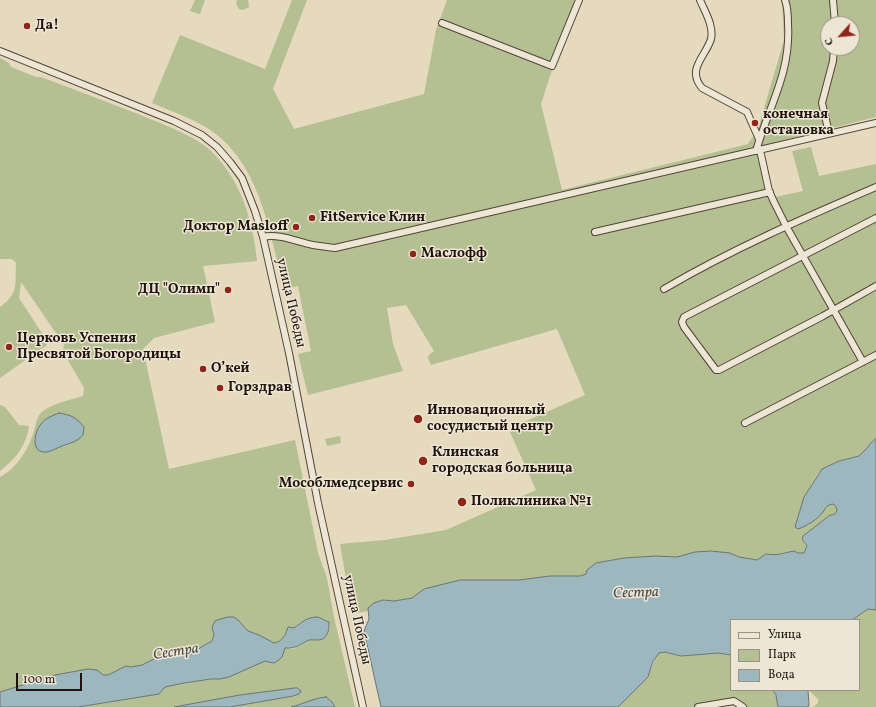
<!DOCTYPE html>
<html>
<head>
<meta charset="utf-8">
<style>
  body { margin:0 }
  #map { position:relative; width:876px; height:707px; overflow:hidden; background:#e5d9be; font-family:Vollkorn,serif }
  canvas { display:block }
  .legend { position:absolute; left:730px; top:619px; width:130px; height:72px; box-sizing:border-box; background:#eee6d5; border:1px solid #9c9285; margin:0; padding:5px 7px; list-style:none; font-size:12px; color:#20130d }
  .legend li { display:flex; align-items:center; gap:8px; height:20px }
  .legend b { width:20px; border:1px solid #9c9285 }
  .north { position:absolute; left:820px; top:16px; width:40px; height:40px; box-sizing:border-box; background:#eee6d5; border:1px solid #9c9285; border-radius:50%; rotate:243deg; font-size:11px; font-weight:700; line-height:16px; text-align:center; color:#20130d }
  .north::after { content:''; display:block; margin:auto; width:14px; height:18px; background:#8f2418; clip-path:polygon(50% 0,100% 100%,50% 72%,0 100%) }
  .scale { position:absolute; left:16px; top:673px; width:66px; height:18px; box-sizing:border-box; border:2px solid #20130d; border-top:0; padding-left:5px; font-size:12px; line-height:14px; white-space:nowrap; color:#20130d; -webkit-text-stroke:3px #eee6d5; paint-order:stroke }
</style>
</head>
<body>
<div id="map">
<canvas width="876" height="707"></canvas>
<ul class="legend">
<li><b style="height:5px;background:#eee6d5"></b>Улица</li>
<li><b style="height:11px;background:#b4bf92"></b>Парк</li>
<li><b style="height:11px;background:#9cb7bd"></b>Вода</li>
</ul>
<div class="north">С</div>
<div class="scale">100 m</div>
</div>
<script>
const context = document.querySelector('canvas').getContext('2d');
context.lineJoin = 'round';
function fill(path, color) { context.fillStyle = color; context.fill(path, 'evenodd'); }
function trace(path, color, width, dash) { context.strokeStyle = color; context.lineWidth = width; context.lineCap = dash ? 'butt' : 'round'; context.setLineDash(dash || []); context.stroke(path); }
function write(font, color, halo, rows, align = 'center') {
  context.font = font + ' Vollkorn,serif'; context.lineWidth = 3; context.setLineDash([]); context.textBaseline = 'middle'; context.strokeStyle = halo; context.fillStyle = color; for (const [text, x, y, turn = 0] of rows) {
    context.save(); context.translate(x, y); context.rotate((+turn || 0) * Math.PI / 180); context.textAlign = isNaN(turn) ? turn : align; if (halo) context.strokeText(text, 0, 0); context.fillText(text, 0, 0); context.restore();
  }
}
fill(new Path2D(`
  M195 0H205L200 14 190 11Z
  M237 0H248L249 7 243 10 239 9 236 4Z
  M292 0H307L273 89 294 129 424 94 436 30 447 0H582L551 73 541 104 562 190 748 144 758 129 784 40 782 0H876V117L761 146 756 151 775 197 803 191 792 151 811 147 819 176 876 164V439L870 444 868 447 859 456 839 461 819 472 804 497 795 527 830 504H833C839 508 838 515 830 515L806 544 807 546 804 553H798L794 551C783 553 778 556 766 554L757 560 739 557 730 553 711 551 677 557 656 556 624 558 596 563 586 574 580 576H550L519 580H493L424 589 412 598 394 601 383 600 368 608V611L352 614 340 544 385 540 446 530 536 490 510 432 516 430 515 426 585 395 557 329 431 365 428 358 429 355 434 351 406 305 387 308 393 344 403 371 308 395 298 354 311 351 298 286 284 289C269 231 260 157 202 125 186 116 168 110 152 103L180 35 265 69ZM828 24H852V48H828Z
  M0 58 9 63 11 67 36 77H41C74 89 106 102 138 114 159 123 195 135 211 151 241 180 253 221 257 261L203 266 215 322 154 338 143 349 169 469 295 440 318 553 327 578 334 617 355 707H335L334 704H302L291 707H230L293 696 299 694 296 688 240 695 174 707H78L159 694 165 687 184 683 229 677 265 661C277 664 282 660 285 648L293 649 310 640H316L326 636 330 628 325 621 318 617 301 622 294 628 288 627C285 636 283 641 274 643L248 631 244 628 213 631C215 644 209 641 201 647 198 649 196 652 193 654L166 653 142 665 131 667 126 666 108 675H55L0 692V477C16 469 28 450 33 434 36 426 36 416 43 411 54 403 70 400 83 396L84 388 65 355 63 351 64 345 21 282 19 298 47 341V345L0 378V307C19 293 15 285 16 263L12 259H0Z
  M0 405 5 407 19 425 29 426C26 447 15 459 0 471Z
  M340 436 341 443 327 446 325 439Z
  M868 609 876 610V707H813L818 703V699L808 690H859V620H852Z
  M665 652 681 656 718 653 731 655V690H773L776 695 778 707H748L720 705 709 707H618L648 677 656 656 659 653Z`), '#b4bf92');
const water = new Path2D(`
  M59 413C71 415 76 417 84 427L83 435C77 442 70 443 62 446 57 448 52 451 47 452 30 454 34 432 41 424 45 418 52 416 59 413Z
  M876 439V610L868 609 852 620H731V655L718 653 681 656 665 652 659 653 653 661 648 677 618 707H381L364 631 369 619 368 608 374 603 383 600 394 601 412 598 424 589 460 580H519L550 576H580L586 574 587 570 596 563 624 558 656 556 677 557 695 552 711 551 730 553 739 557 757 560 766 554C778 556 783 553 794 551L798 553H804L807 546C805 542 801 541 803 536L830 515C838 515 839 508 833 504 827 505 826 507 823 512 818 519 807 526 798 529L795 527 804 497 822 469 839 461 859 456 868 447 870 444Z
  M228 617H234L238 620 248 631 259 635 274 643C283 641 285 636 288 627L294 628C301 623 307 617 317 617 320 617 325 621 329 622 329 627 329 633 325 637 321 642 314 639 309 640 300 644 296 649 285 648L282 657 276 662 273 663 265 661 229 677 220 679H211L184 683 165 687 159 694 78 707H0V692L55 675 88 669 97 670 103 675H108L126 666 131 667 142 665 166 653 193 654 201 647 212 641 214 635 212 627 215 621Z
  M297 688 301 691 299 694 293 696 230 707H174L240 695Z
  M773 690H808L809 705 808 707H778L776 695Z
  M326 697 332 702 335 707H291C303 704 314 698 326 697Z`);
fill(water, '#9cb7bd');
trace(water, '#6a7577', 1);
const minor = new Path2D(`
  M700 0C705 12 714 26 711 39 706 56 686 69 702 88L747 112 759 139
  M833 0 835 24
  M442 23 552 66 579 0
  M0 51 174 121 202 135 217 147 230 162 242 178 255 211 263 237 289 353 318 503 363 707
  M829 133 822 103 833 61 834 48
  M760 150 769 191 774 202 786 226 863 362
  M756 151C769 106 791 73 788 24 788 16 788 8 785 0
  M876 218 684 317 682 322 684 327 716 370H719L823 316 876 286
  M595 232 770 192
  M263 237C279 233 297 242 313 245 320 246 327 247 335 248L876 123
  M664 289C732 249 804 218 876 187
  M745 423 876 355
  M698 707 734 701 743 707`);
trace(minor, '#514439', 8);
trace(minor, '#eee6d5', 6);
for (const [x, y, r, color] of [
  [27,26,4,"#8f2418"],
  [755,123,4,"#8f2418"],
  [312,218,4,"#8f2418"],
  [296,227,4,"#8f2418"],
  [413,254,4,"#8f2418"],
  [228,290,4,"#8f2418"],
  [9,347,4,"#8f2418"],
  [203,369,4,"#8f2418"],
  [220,388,4,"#8f2418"],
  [418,419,5,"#8f2418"],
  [423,461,5,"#8f2418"],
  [411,484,4,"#8f2418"],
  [462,502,5,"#8f2418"]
]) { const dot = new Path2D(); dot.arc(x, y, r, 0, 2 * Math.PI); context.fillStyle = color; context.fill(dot); trace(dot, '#eee6d5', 1.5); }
write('bold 14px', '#20130d', '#eee6d5', [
  ["Да!",35,26],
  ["конечная",763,115],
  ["остановка",763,131],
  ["FitService Клин",320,218],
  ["Доктор Masloff",288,227,"right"],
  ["Маслофф",421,254],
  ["ДЦ \"Олимп\"",220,290,"right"],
  ["Церковь Успения",17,339],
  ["Пресвятой Богородицы",17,355],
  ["О’кей",211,369],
  ["Горздрав",228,388],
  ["Инновационный",427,411],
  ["сосудистый центр",427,427],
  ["Клинская",432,453],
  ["городская больница",432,469],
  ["Мособлмедсервис",403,484,"right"],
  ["Поликлиника №1",471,502]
], 'left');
write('14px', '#20130d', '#eee6d5', [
  ["улица Победы",290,303,77],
  ["улица Победы",356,620,78]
]);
write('italic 15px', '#4b4c4b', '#eee6d5', [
  ["Сестра",636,594,-2],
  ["Сестра",176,653,-9]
]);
</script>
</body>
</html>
